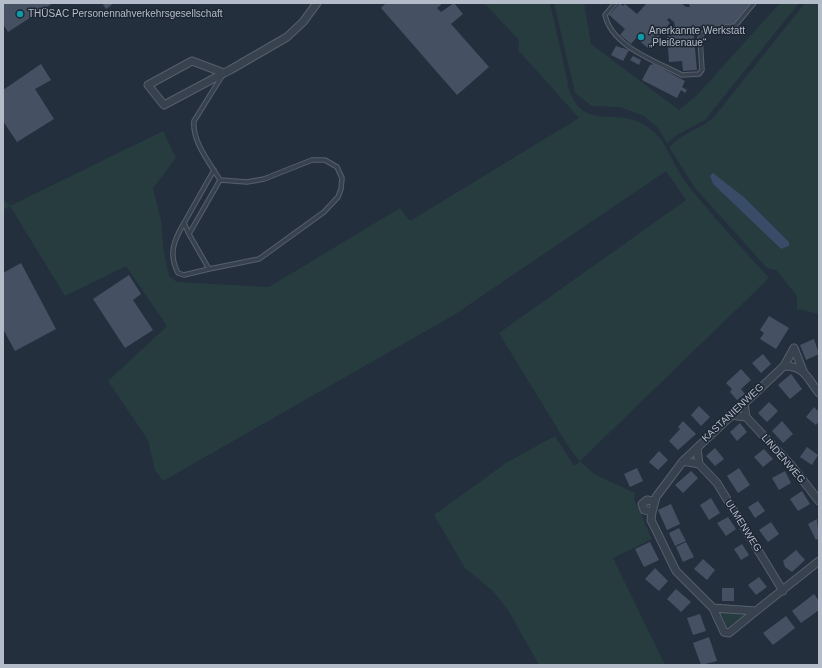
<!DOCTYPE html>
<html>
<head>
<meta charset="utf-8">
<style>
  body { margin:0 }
  #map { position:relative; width:822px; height:668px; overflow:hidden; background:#242f3e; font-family:Arial,sans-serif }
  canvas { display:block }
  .frame { position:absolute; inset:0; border:4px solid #b4bcc9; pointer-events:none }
</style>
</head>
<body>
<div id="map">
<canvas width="822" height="668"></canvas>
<div class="frame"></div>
</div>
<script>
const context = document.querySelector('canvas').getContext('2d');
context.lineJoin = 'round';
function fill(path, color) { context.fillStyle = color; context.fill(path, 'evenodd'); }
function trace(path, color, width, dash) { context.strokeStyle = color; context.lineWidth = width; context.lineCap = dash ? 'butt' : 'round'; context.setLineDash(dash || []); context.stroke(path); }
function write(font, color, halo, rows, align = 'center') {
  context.font = font + ' Arial,sans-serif'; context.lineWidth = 3; context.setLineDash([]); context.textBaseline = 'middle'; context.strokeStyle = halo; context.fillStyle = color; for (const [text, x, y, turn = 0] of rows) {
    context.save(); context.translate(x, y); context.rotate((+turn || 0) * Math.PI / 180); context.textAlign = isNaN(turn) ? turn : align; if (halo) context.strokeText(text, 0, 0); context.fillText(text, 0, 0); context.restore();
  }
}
fill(new Path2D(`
  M484 3H550L568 83 567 84C583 136 615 104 648 127 667 139 673 167 687 184 713 217 741 247 769 278L580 461 594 474 635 493 634 499 652 539 613 558 665 665H539L508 610 493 591 465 568 434 515 506 463 555 436 574 466 580 462 568 446 499 333 686 200 666 171 454 315 163 481 155 470 148 440 108 381 167 326 126 266 65 296 10 206 3 210V199L10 206 163 131 176 158 153 188 161 220 163 247 169 276 177 282 269 287 400 208 410 221 579 118 518 50 519 40Z
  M554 3H584L591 44 679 110 698 94 780 3H799L705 120 677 135 667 143 658 128 644 116 620 107 592 106 575 93Z
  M805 3H819V314L797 309V296L776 270 767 268 695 188 669 147 679 138 705 124 714 117ZM710 176 745 198 789 242V246L781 249 713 184Z
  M720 612 746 614 727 628Z`), '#263c3f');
fill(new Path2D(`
  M713 173 745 198 789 242V246L781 249 713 184 710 176Z`), '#394c67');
fill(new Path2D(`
  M3 3H53L8 32 3 24Z
  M102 3H114L106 9Z
  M386 3H443L437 8 441 12 454 3 463 14 451 24 489 67 457 95 381 8Z
  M620 3 623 6 625 4 637 14 646 4 645 3H681L686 7H690L689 4 702 3H751L734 24 693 27 697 70 683 71 682 61 669 62 667 36 672 35 671 27 675 26 674 22 669 18 667 20 670 23 649 49 636 38 631 44 620 35 625 29 609 15Z
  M616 46 629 50 623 61 611 55Z
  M633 56 641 60 639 65 630 60Z
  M41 64 51 80 35 89 54 119 17 142 3 121V90Z
  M654 64 685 81 682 87 687 90 685 93 681 90 677 98 642 80 650 65Z
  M21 263 56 329 15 351 3 329V273Z
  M129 275 141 294 133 300 153 330 125 348 93 299Z
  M769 316 789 328 776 349 760 339 764 333 760 330Z
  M814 339 819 354 806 360 800 345Z
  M763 354 771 364 761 373 752 363Z
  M741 369 751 380 741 389 745 394 737 400 730 392 732 389 726 383Z
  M791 374 802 389 790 399 778 385Z
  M769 402 778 411 767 422 758 413Z
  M699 406 710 417 701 426 691 415Z
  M814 407 819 412V421L816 425 806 417Z
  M683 421 696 434 678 450 669 441 680 429 678 427Z
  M782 421 793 434 783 443 772 431Z
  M740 423 747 432 737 441 730 432Z
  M807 447 818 455 812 465 800 457Z
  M715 448 724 459 715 466 706 456Z
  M764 449 773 459 763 467 754 457Z
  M659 451 668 460 658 470 649 462Z
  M637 468 643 481 630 487 624 474Z
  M739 468 750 485 738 493 727 476Z
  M691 471 698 478 683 493 675 485Z
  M785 471 791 483 779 490 772 478Z
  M802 491 810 504 798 511 790 499Z
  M711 498 720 513 709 520 700 505Z
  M758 501 765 511 755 518 748 507Z
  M671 504 680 524 667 530 658 510Z
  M728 517 736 529 726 536 717 523Z
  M817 519 819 538 816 540 808 524Z
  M771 522 779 534 768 542 759 530Z
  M679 528 686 541 675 546 669 533Z
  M650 542 659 560 644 567 635 549Z
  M686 542 694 557 683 562 676 547Z
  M742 544 749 555 741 560 734 549Z
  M796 550 805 560 792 572 785 567 783 561Z
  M703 559 715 570 707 580 694 569Z
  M655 568 668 581 659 591 645 579Z
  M759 577 767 587 756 595 748 585Z
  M722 588H734V601H722Z
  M676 589 691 602 681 612 667 599Z
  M814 594 819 601V610L801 623 792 611Z
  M700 614 706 631 693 635 687 618Z
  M786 616 795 628 773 645 763 633Z
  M709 637 717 661 701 665 693 643Z`), '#455162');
const service = new Path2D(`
  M615 3 605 15C612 47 656 61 682 75L699 74 702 70 700 38C705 25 723 28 735 26L754 3
  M220 180 247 182 264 179 312 160H325L337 167 342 178 341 189 338 197 324 212 259 259 209 269 189 234 220 180C210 163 192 142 194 121L222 76
  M184 223C174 240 168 254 178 273L184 275 209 269
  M189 234 184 223 214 170`);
const minor = new Path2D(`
  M224 73 192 61 148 85 164 105 224 73 230 70 287 37 303 22 317 3
  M794 348 803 371
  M784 366C805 366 807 378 819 393
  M744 402 746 417 791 465 819 501
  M730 415 746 417
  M697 448 699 464 717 483 783 591
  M683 461 699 464
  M652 512 644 510 642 504 647 500 654 501
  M713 608 756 611 729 633 724 632 713 608 676 571 651 520 652 512 656 497 683 461 784 366 794 348
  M756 611 819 561`);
trace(service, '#565f6c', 5.5);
trace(minor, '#565f6c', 9);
trace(service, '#38414e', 3.5);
trace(minor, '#38414e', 7);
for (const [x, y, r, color] of [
  [20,14,4,"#0f9aa8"],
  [641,37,4,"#0f9aa8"]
]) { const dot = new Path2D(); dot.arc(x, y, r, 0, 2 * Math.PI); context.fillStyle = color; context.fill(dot); trace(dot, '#1d2633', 1.5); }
write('10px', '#b4bcc9', '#1d2633', [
  ["THÜSAC Personennahverkehrsgesellschaft",28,14],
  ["Anerkannte Werkstatt",649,31],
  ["„Pleißenaue“",649,43]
], 'left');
write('10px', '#b4bcc9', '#1d2633', [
  ["KASTANIENWEG",733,413,-43],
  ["LINDENWEG",783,459,49],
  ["ULMENWEG",743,526,58]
]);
</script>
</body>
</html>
